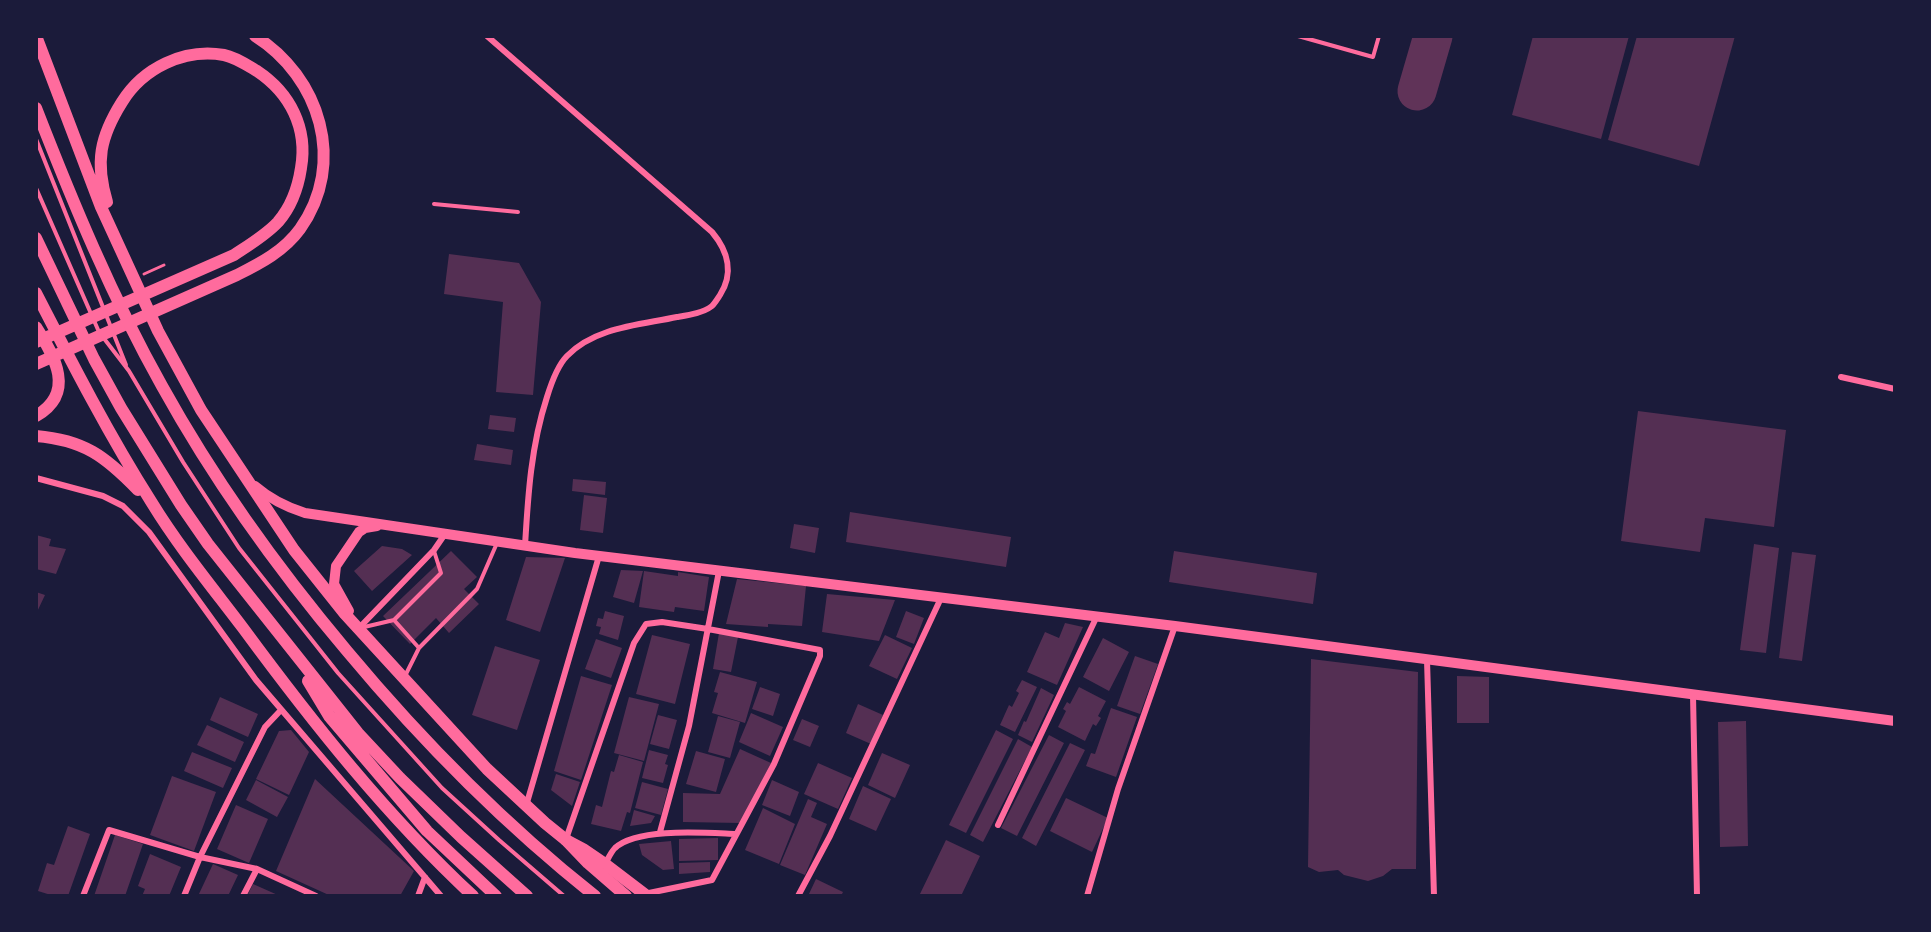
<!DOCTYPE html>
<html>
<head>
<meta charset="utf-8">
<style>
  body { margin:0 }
  #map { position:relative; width:1931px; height:932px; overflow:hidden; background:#1b1b3a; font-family:Roboto,sans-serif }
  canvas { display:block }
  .frame { position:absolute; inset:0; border:38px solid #1b1b3a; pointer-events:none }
</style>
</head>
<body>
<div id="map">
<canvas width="1931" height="932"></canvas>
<div class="frame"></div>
</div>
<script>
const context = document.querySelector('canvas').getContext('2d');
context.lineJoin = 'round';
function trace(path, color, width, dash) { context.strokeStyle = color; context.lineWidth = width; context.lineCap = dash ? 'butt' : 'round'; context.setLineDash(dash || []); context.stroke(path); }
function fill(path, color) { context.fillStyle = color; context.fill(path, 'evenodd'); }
trace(new Path2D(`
  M1417 91 1433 36`), '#603358', 39);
fill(new Path2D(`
  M1533 36H1629L1601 139 1512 115Z
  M1637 36H1735L1699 166 1608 140Z
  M449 254 519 263 541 302 533 395 496 392 503 302 444 294Z
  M1638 411 1786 430 1774 527 1705 518 1700 552 1621 541Z
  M490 415 516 418 514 432 488 429Z
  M477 444 513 450 511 465 474 460Z
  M573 479 606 482 605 495 572 491Z
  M584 495 607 498 603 533 580 530Z
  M850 512 1011 537 1006 567 846 542Z
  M794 524 819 528 815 553 790 548Z
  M36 535 51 539 49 546 66 549 56 574 36 569Z
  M1754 544 1779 548 1766 653 1740 650Z
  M382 546 402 549 412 555 372 591 354 571Z
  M451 551 477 577 464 589 479 604 449 633 436 618 410 644 383 616Z
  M1174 551 1317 573 1313 604 1169 582Z
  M1792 552 1816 555 1802 661 1779 658Z
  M526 557 565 558 540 632 506 620Z
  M621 570 643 571 634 603 613 597Z
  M644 571 678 576V572L709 577 704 611 675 607 674 612 639 607Z
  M737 579 806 586 802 626 768 624V627L726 624Z
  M36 592 45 595 36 614Z
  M827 594 895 600 879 641 822 632Z
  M605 611 624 616 618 640 599 634 601 627 596 626 598 618 603 619Z
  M906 611 924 618 914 644 896 637Z
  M1065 623 1083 627 1057 685 1027 672 1045 632 1059 638Z
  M719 633 738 637 731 672 713 669Z
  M652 635 690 644 675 704 636 694Z
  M885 635 912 648 897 679 869 666Z
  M1103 638 1129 652 1109 691 1083 677Z
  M596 639 622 648 611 678 585 669Z
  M495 646 540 660 517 730 472 715Z
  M1135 656 1158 664 1140 714 1117 706Z
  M1311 659 1418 672 1416 869H1392L1383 876 1368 881 1344 875 1338 870 1319 872 1308 867Z
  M720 672 757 682 745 723 712 713 718 693 714 692Z
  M581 676 612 685 581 780 554 771Z
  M1457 676 1489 677V723H1457Z
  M1022 680 1037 687 1015 732 1000 725 1009 705 1012 707 1019 693 1016 691Z
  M760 687 780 694 773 716 752 709Z
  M1079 687 1106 701 1098 716 1101 718 1096 726 1093 724 1085 741 1058 727 1066 711 1063 709 1067 702 1070 704Z
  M1041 688 1054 695 1032 742 1018 735 1024 721 1026 722Z
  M220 697 258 714 248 737 210 720Z
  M629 697 659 704 644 761 614 753Z
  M858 704 883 715 871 744 846 733Z
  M1111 708 1137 717 1116 777 1086 766 1091 753 1095 754Z
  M751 713 783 727 770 756 739 742Z
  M658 715 677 720 669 749 650 744Z
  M718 716 740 722 730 758 708 752Z
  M802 719 819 726 810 747 793 740Z
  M1746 721 1748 846 1720 847 1718 722Z
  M207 725 244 742 235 762 197 745Z
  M291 730 309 752 289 795 256 779 279 731Z
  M996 730 1013 739 966 833 949 825Z
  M1049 735 1064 743 1017 836 1001 828Z
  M1018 739 1032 747 983 842 970 835Z
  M1070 743 1085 750 1036 846 1022 838Z
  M740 749 771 763 741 823 683 822V793L720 794Z
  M649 750 668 755 665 764 668 765 663 783 642 778Z
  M696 751 725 759 716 792 686 784Z
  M192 752 232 768 223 788 184 771Z
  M882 753 910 765 895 798 868 785Z
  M619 755 643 762 630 813 627 812 621 831 591 824 596 805 602 807 611 771 614 772Z
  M818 763 852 778 838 809 804 794Z
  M556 774 580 782 572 806 551 790Z
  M172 776 216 792 194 851 150 835Z
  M315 779 414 871 400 896H331L276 871Z
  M256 780 288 797 277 817 246 800Z
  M772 780 799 792 790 816 762 805Z
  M642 782 668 789 661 815 635 808Z
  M863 786 891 799 876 831 849 819Z
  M1066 798 1108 818 1092 852 1050 831Z
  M808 799 817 803 811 817 827 824 805 875 780 865Z
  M236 805 268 819 249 863 217 849Z
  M763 808 795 824 779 864 745 850Z
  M634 810 655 816 651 823 630 826Z
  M68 826 90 834 68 896H54L38 891 47 863 54 865Z
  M115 835 143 844 125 896H94Z
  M718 838V860L679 861V839Z
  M946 840 980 856 961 896H919Z
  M671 841 674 869 663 870 642 855 639 844Z
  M150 854 181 867 169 896H142L145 889 138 886Z
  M710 862V872L679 874V863Z
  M213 864 238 875 228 896H198Z
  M816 879 843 892 841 896H808Z
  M253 884 280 896H247Z`), '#542f53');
trace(new Path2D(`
  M144 274 164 265`), '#ff6b9d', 3);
trace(new Path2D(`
  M1298 36 1373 57 1379 36
  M36 139 126 365
  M36 188 99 332 129 371 183 462 239 548 338 673 442 788 499 840 564 896
  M434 204 518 212
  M394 620 441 573 434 551
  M360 628 394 620 419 648 405 676
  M419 648 477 589 497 543`), '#ff6b9d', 4);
trace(new Path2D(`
  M487 36 712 232C728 251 734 273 720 295 718 298 715 303 712 306 703 313 689 315 677 317 640 325 595 327 567 356 557 366 551 384 547 397 531 446 528 495 525 546
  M1841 377 1895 389
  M36 478 103 496 123 506 149 532 256 680 441 896
  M359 628 434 550 445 534
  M1427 660 1434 896
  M1693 695 1697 896
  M526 806 599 556
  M998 825 1097 616
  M660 832 689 726 719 571
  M566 839 634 643 646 624 662 622 708 629 820 650V656L774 764 712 880 644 894
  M605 864C608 859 611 852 615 848 637 827 708 833 736 834
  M83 896 109 830 200 857 257 869 316 896
  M184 896 200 857 265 727 281 710
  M243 896 257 869
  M418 896 425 877
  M798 896 830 836 941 598
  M1087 896 1118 789 1175 626`), '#ff6b9d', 6);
trace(new Path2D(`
  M255 486C270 499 286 507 305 513L575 553 1175 626 1895 721
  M349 611 334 584 336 566 359 532 365 528 377 526`), '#ff6b9d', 10);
trace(new Path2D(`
  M36 36 101 207 158 331 201 410 294 550 345 614 487 769 545 823 566 840 583 849 605 864 647 896
  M36 293C73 365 109 435 152 503 179 547 212 587 243 628 313 723 386 815 473 896
  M36 327C55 357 76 393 36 416
  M36 342 234 255C249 245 266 235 278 222 291 207 298 188 301 168 308 128 290 93 257 71 247 65 235 57 224 55 184 48 143 68 122 102 100 137 95 162 107 202
  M36 364 237 275C261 263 284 251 300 229 347 163 320 77 255 36
  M36 436C84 440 105 456 138 490`), '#ff6b9d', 12);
trace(new Path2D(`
  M36 108C73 203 112 297 162 386 214 480 277 568 347 651 422 741 503 823 595 896
  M36 238 94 359 121 408 181 505 208 544 358 733 400 778 461 837 527 896
  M308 681 329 716 427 831 496 896
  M566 840 588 863 626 896`), '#ff6b9d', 12);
</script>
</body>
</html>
